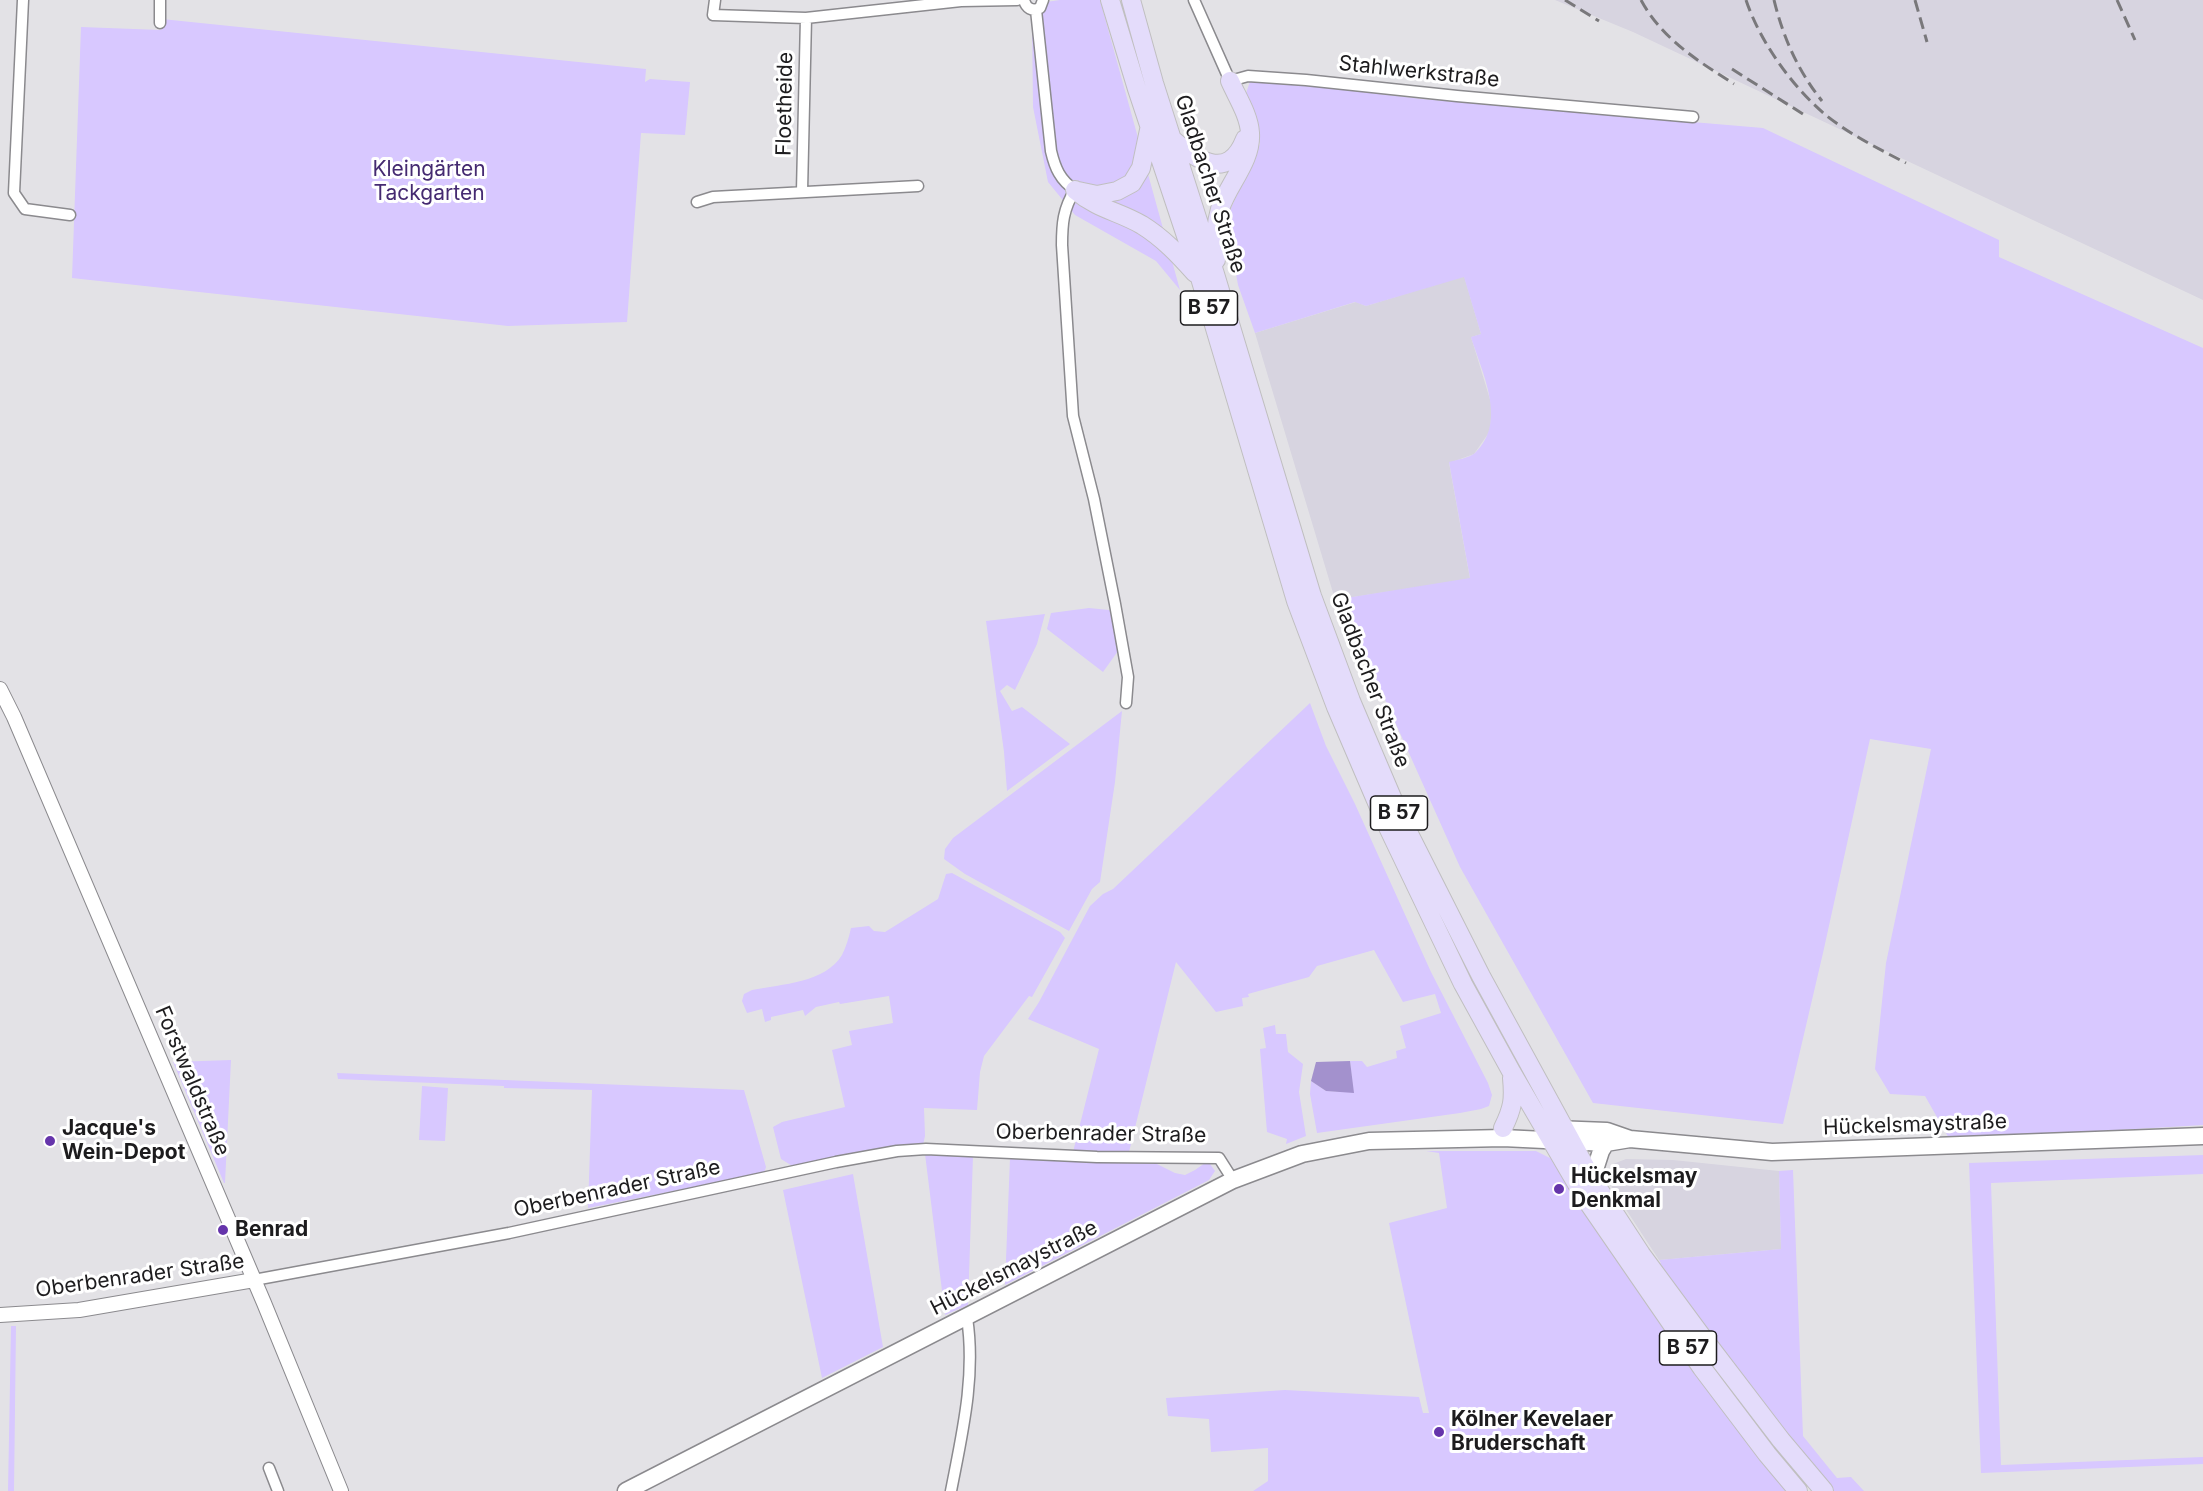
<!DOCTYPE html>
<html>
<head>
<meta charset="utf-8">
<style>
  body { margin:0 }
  canvas { display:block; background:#e3e2e6 }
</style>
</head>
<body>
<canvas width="2203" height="1491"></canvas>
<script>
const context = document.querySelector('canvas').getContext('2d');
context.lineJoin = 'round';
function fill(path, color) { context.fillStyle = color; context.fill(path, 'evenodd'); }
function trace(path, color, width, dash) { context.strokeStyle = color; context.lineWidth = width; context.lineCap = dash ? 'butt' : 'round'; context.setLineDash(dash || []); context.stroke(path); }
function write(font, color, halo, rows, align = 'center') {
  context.font = font + ' Inter,sans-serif'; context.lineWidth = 6; context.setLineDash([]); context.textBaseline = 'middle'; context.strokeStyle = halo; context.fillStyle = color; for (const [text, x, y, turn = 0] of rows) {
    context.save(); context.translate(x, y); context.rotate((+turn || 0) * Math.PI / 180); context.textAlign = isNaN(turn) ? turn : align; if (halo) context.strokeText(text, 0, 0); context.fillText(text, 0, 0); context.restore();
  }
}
fill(new Path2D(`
  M1555 0H2203V300L1633 32Z
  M1464 276 1481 334 1471 337 1492 406 1490 431 1474 454 1449 463 1470 579 1340 599 1334 596 1255 333 1356 302 1366 306Z
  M1626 1159 1673 1160 1779 1171 1781 1249 1659 1260 1612 1188 1610 1179 1613 1164Z`), '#d7d4e0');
fill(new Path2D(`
  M1060 0H1100L1180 290 1156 261 1075 215 1048 182 1033 107 1032 21 1046 2Z
  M162 19 646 69 645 82 650 79 690 82 685 135 641 133 627 322 508 326 72 278 81 27 161 30Z
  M1251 79 1422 99 1763 128 1999 240V257L2203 348V1125L1950 1140 1925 1096 1890 1094 1875 1069 1886 963 1931 749 1870 739 1823 953 1783 1124 1593 1103 1460 867 1340 599 1470 578 1449 462C1456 460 1469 458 1475 453 1508 422 1482 373 1471 337L1481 334 1464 277 1366 306 1355 302 1255 333 1238 285 1226 219 1260 144 1255 117 1246 93Z
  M1089 608 1109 610 1113 614 1118 651 1103 672 1047 629 1051 613Z
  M1045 614 1037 644 1015 690 1007 685 1000 691 1012 711 1022 707 1070 744 1007 791 1004 752 986 621Z
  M1310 703 1326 746 1355 804 1431 972 1488 1083 1492 1095 1489 1106 1481 1109 1460 1113 1317 1133 1310 1094 1311 1081 1326 1091 1353 1092 1350 1061H1362L1367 1067 1397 1058 1396 1051 1406 1048 1400 1026 1441 1013 1435 994 1403 1002 1374 950 1317 966 1309 977 1248 994 1249 997 1242 998 1243 1006 1216 1012 1176 962 1129 1152H1073L1099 1049 1028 1019 1039 1002 1090 906 1103 894 1113 889Z
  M1122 711 1115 782 1100 882 1092 889 1069 931 965 874 944 859 945 849 953 838Z
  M952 873 1060 932 1065 938 1032 997 1029 996 984 1056 980 1072 977 1110 924 1108 925 1136 923 1145 861 1152 794 1167 781 1159 773 1127 782 1122 845 1107 832 1050 852 1045 849 1031 893 1023 889 996 840 1004 839 1002 816 1007 805 1016 803 1010 771 1017V1020L765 1022 762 1009 747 1013 742 1001 744 994 752 990C782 984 825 983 842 955 846 947 849 937 851 928L869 926 874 931 885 932 938 899 946 874Z
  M1275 1025 1276 1034H1286L1288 1052 1303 1064 1299 1092 1306 1136 1286 1144 1287 1139 1267 1132 1260 1049 1266 1048 1263 1028Z
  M231 1060 225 1183H224L173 1062Z
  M337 1073 744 1090 766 1167 764 1173 588 1208 592 1090 504 1088V1086L338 1079Z
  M422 1086 448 1088 445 1141 419 1140Z
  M1426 1151H1536L1552 1159 1790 1491H1253L1268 1481V1448L1211 1452 1209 1419 1168 1416 1166 1398 1285 1390 1419 1397 1423 1413H1429L1389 1223 1447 1208 1439 1153Z
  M925 1154 973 1156 968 1305 945 1315Z
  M2203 1155V1174L1991 1183 2001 1465 2203 1457V1464L1981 1473 1969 1163Z
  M1010 1158 1073 1161 1153 1162 1175 1173 1185 1175 1195 1170 1205 1163 1210 1164 1215 1171 1209 1180 1005 1285Z
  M1793 1170 1803 1436 1837 1478 1851 1477 1864 1491H1833L1731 1364 1659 1263H1661L1659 1260 1781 1249 1779 1171Z
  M853 1174 883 1347 822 1378 783 1190Z
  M11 1326H16L14 1491H8Z`), '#d8c8ff');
fill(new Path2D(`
  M1350 1061 1354 1093 1326 1091 1311 1081 1316 1062Z`), '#a391cd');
const minor = new Path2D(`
  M23 0 14 193 25 209 70 215
  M715 0 713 15 806 18 961 1 1017 0
  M1024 0C1026 8 1032 12 1040 8L1043 0
  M1194 0 1230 81 1248 76 1306 80 1457 96 1693 117
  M1036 10 1051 151C1055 168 1060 180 1075 190 1063 209 1062 224 1062 245L1073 416 1094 499 1115 604 1128 677 1126 703
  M160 23V0
  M802 191 806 18
  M697 202 713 197 918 186
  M254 1280 509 1233 836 1162 897 1151 926 1149 1097 1157 1219 1158 1233 1180
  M269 1468 278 1491
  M951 1491C962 1434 976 1376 967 1318`);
const tertiary = new Path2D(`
  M0 689 14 717 264 1303 341 1491
  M0 1315 79 1310 254 1280`);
const secondary = new Path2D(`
  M1555 1129 1607 1131 1630 1139 1772 1152 2203 1136
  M1592 1179 1601 1151 1606 1143
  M626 1491 1233 1180 1302 1154 1369 1141 1503 1138 1606 1143 1630 1139`);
const primary = new Path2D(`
  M1110 0 1137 89 1200 278 1296 601 1336 707 1384 819 1463 984 1512 1073 1585 1198 1702 1368 1767 1454 1798 1491
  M1131 0 1154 83 1215 274 1312 596 1351 701 1399 814 1481 976 1592 1179 1641 1254 1700 1334 1781 1440 1824 1491
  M1172 139C1195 159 1228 183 1245 139
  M1075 190C1099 210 1118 211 1142 225 1163 238 1179 255 1195 273
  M1078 191 1097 195 1117 191 1132 183 1141 168 1149 130
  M1216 260C1216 243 1215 226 1220 209 1228 184 1252 161 1250 133 1249 115 1237 97 1230 81
  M1503 1128C1513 1108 1514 1099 1512 1078`);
trace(minor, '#8b8a8e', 13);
trace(tertiary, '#8b8a8e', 16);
trace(secondary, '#8b8a8e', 19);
trace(primary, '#c0bfc0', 20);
trace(minor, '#fff', 10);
trace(tertiary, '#fff', 14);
trace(secondary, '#fff', 16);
trace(primary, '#e4dcfb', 18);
trace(new Path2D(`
  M1565 0 1599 21
  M1641 0C1662 39 1698 61 1734 84
  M1746 0C1760 42 1793 88 1827 116 1851 135 1879 149 1906 163
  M1774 0C1783 37 1798 71 1822 101
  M1915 0 1927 42
  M2117 0 2135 40
  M1732 69 1806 116`), '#79787b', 3, [12, 6]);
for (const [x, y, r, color] of [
  [50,1141,6,"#6534ab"],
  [1559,1189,6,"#6534ab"],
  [223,1230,6,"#6534ab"],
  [1439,1432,6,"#6534ab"]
]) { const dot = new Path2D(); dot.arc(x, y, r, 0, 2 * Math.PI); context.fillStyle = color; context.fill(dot); trace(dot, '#fff', 2); }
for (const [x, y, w] of [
  [1209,308,57],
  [1399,813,57],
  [1688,1348,57]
]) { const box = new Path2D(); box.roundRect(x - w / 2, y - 17, w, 34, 4.5); context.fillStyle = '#fff'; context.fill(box); trace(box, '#1d1c1e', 1.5); }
write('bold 20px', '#1d1c1e', null, [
  ["B 57",1209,308],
  ["B 57",1399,813],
  ["B 57",1688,1348]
]);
write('21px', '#1d1c1e', '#fff', [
  ["Stahlwerkstraße",1419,72,6],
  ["Floetheide",785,104,-89],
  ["Gladbacher Straße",1210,184,72],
  ["Gladbacher Straße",1370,680,69],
  ["Forstwaldstraße",192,1081,67],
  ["Hückelsmaystraße",1915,1125,-2],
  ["Oberbenrader Straße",1101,1134,1],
  ["Oberbenrader Straße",617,1189,-12],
  ["Hückelsmaystraße",1014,1268,-27],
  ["Oberbenrader Straße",140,1276,-8]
]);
write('21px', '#452a71', '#fff', [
  ["Kleingärten",429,170],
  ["Tackgarten",429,194]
]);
write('bold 21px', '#1d1c1e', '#fff', [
  ["Jacque's",62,1129],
  ["Wein-Depot",62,1153],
  ["Hückelsmay",1571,1177],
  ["Denkmal",1571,1201],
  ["Benrad",235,1230],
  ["Kölner Kevelaer",1451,1420],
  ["Bruderschaft",1451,1444]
], 'left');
</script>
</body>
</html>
